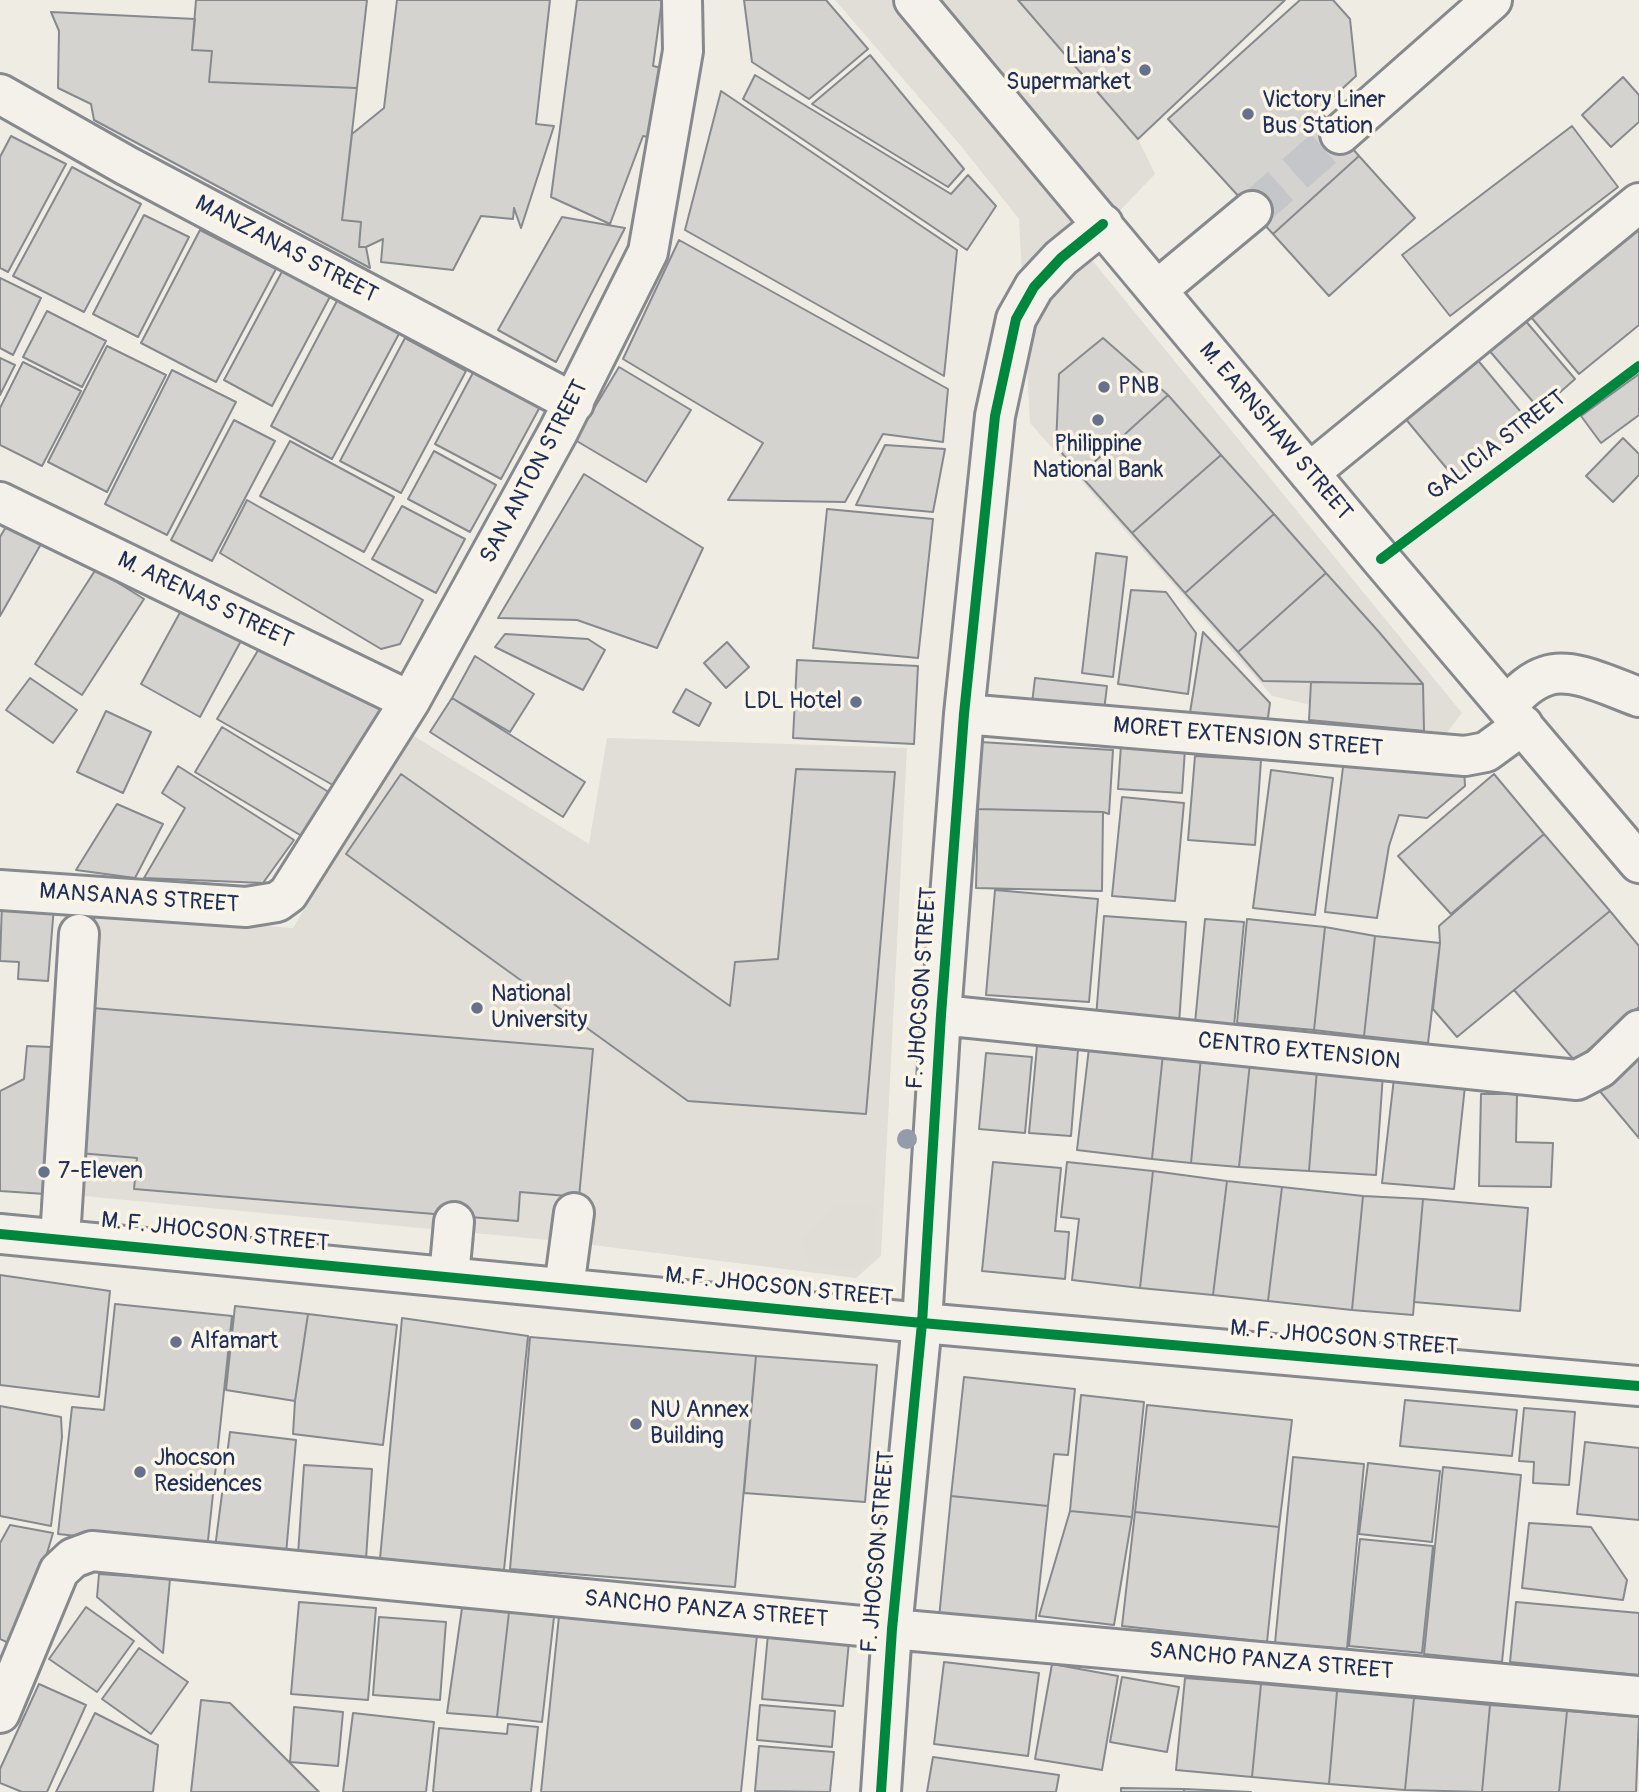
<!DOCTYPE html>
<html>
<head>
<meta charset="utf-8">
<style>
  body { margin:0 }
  canvas { display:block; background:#efece4 }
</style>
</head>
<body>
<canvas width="1639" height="1792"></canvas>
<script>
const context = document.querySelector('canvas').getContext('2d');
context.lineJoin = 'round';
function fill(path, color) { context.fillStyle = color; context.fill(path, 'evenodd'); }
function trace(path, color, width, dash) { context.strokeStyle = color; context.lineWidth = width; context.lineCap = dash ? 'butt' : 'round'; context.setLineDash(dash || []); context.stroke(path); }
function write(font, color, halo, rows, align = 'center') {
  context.font = font + ' Pangolin,sans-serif'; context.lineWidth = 7; context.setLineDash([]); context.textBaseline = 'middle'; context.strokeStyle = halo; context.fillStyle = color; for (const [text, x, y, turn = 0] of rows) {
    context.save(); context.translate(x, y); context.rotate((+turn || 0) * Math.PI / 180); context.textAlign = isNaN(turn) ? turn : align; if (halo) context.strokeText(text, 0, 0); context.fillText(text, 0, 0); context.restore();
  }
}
fill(new Path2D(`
  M835 0H1285L1138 139 1155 174 1083 249 1462 713 1446 734 1424 731 1272 696 1030 423 1019 219 961 146Z
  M409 733 589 844 607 738 907 748 881 1256 856 1278 569 1242 62 1194 55 1088 68 910 293 928Z`), '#e0ded7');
fill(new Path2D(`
  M838 1204 877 1206 874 1255 856 1271 809 1265 802 1239Z`), '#e0ddd7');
const building = new Path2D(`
  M196 0H367L357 88 209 82 212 51 192 50Z
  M397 0H550L536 124 554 126 521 228 514 208 513 219 481 216 453 270 381 262 383 239 366 247H359L361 222 342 220 352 134 384 108Z
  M577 0H662L653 66 662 68 652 138 643 136 610 224 551 197Z
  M744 0H826L868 49 809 99 752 62Z
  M1018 0H1285L1138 139Z
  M1300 0H1333L1350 19 1356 76 1319 110 1359 156 1273 234 1168 119Z
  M51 12 195 19 192 50 212 51 209 82 357 88 342 220 361 222 359 247H366L370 268 94 120 91 104 58 88 59 31Z
  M870 55 964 169 948 187 812 104Z
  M755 75 951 194 968 175 996 206 967 250 743 99Z
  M1623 77 1639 95V122L1611 147 1582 115Z
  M721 91 957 250 944 376 685 230Z
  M1572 126 1618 187 1450 316 1402 255Z
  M11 136 66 164 8 272 0 268V157Z
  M1359 156 1415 218 1329 296 1273 234Z
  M72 167 141 204 84 312 13 276Z
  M1639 206V325L1579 374 1520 304Z
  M144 215 189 237 138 337 93 314Z
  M562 217 625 228 556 362 498 330Z
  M200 230 276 269 216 382 141 343Z
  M679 240 948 389 943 442 883 434 845 502 728 500 763 443 623 359Z
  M285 266 333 291 272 406 224 380Z
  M0 278 41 298 13 355 0 348Z
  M338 299 400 332 332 459 271 426Z
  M47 311 106 341 82 387 23 357Z
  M1518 312 1575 379 1540 410 1482 342Z
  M405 338 466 371 401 493 340 461Z
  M1103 338 1168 395 1080 475 1056 446 1059 374Z
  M107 346 166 375 107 492 48 462Z
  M0 358 15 365 0 395Z
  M1476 358 1530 423 1458 482 1404 417Z
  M23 362 81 391 42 466 0 445V408Z
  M619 367 691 410 646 482 575 440Z
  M475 369 541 405 501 479 435 444Z
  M172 370 236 402 167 535 105 504Z
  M1639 374V415L1601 443 1581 416Z
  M1168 395 1221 455 1132 533 1080 475Z
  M234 420 275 441 212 561 171 540Z
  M1623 438 1639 454V475L1613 502 1586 476Z
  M290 441 394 497 364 552 260 496Z
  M885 445 945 449 933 512 856 505Z
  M434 451 496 485 470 532 408 499Z
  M1221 455 1274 514 1185 593 1132 533Z
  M584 474 703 548 657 648 577 620 498 618Z
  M247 500 423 600 400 644 381 649 220 553Z
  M402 506 465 539 436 593 372 559Z
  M827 509 933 519 918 658 813 648Z
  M1274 514 1326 573 1238 652 1185 593Z
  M7 525 41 544 0 616V537Z
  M1096 553 1127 557 1113 677 1082 673Z
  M96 569 144 599 82 695 35 664Z
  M1326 573 1379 632 1423 684 1263 681 1238 652Z
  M1131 590 1166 592 1196 633 1188 694 1118 684Z
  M183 607 242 639 200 717 141 684Z
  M1203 632 1270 703 1266 732 1188 725Z
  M505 634 588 639 605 650 583 690 495 647Z
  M263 642 383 711 338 788 217 719Z
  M727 642 749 667 726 688 704 663Z
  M475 656 534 694 510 732 452 698Z
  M797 660 918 666 914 744 793 738Z
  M30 678 77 710 53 743 6 710Z
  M1035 678 1107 686 1103 719 1031 712Z
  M1311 682 1423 684 1424 731 1309 720Z
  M686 689 711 703 699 726 673 712Z
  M452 698 585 782 563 817 430 732Z
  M106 711 151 732 123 793 77 772Z
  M222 727 332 794 305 838 195 772Z
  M980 742 1113 750 1109 814 1103 812 978 809Z
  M1121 745 1185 749 1182 793 1118 789Z
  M1345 751 1464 769 1465 786 1427 818 1399 815 1389 846 1377 918 1325 912Z
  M1195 756 1261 760 1255 845 1188 840Z
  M178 766 294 840 263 883 144 878 185 808 162 793Z
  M796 769 895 772 866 1114 688 1101 346 854 401 774 730 1006 735 962 778 959Z
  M1271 770 1333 778 1315 915 1253 908Z
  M1494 774 1544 834 1451 914 1398 856Z
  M1122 797 1184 803 1175 901 1112 896Z
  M117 804 163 824 135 878 76 870Z
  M978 809 1103 812 1102 891 976 888Z
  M1544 834 1610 911 1457 1037 1433 1009 1440 943 1439 926Z
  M995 890 1098 899 1089 1002 986 995Z
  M2 903 54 906 48 981 18 979 19 962 0 961Z
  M1610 911 1639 946V1007L1575 1061 1514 990Z
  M1104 916 1186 922 1179 1024 1096 1018Z
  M1205 919 1244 922 1234 1026 1195 1023Z
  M1247 919 1325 927 1314 1030 1237 1023Z
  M1325 927 1375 936 1364 1036 1314 1030Z
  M1375 936 1440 943 1428 1043 1364 1036Z
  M92 1008 593 1049 579 1197 520 1192 518 1221 134 1189 137 1158 79 1153Z
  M1639 1044V1138L1593 1083Z
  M27 1046 51 1047 45 1194 0 1191V1091L24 1079Z
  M1037 1046 1078 1050 1071 1136 1029 1133Z
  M1089 1048 1163 1054 1152 1159 1077 1150Z
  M986 1053 1032 1057 1025 1133 979 1129Z
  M1163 1054 1201 1057 1191 1163 1152 1159Z
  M1201 1057 1250 1063 1239 1167 1191 1163Z
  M1250 1063 1317 1069 1309 1171 1239 1167Z
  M1317 1069 1383 1074 1376 1175 1309 1171Z
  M1394 1078 1465 1086 1454 1189 1382 1183Z
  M1481 1094H1517L1516 1142 1553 1143 1551 1187 1479 1186Z
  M993 1162 1061 1168 1055 1231 1069 1232 1065 1279 982 1271Z
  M1067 1162 1153 1171 1140 1288 1072 1280 1079 1219 1061 1217Z
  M1153 1171 1227 1181 1213 1295 1140 1288Z
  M1227 1181 1282 1187 1268 1301 1213 1295Z
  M1282 1187 1363 1196 1352 1310 1268 1301Z
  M1363 1196 1423 1199 1413 1315 1352 1310Z
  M1423 1199 1528 1208 1520 1311 1414 1302Z
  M0 1275 110 1291 99 1397 0 1385Z
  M115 1304 232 1316 207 1550 58 1534 72 1407 104 1410Z
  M235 1306 308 1314 295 1401 226 1390Z
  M308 1314 397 1325 383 1445 293 1434 295 1401Z
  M402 1318 528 1336 504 1570 380 1559Z
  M530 1337 756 1356 735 1587 510 1569Z
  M756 1356 877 1365 865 1502 744 1493Z
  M964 1377 1075 1389 1068 1455 1054 1454 1048 1506 951 1496Z
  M1081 1395 1144 1402 1132 1517 1070 1511Z
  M1405 1400 1517 1410 1512 1456 1400 1446Z
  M1147 1405 1292 1420 1279 1527 1135 1512Z
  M0 1406 61 1417 62 1437 51 1526 0 1516Z
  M1524 1408 1575 1412 1569 1485 1533 1483 1534 1462 1519 1461Z
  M230 1432 296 1440 286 1554 215 1548Z
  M1585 1442 1639 1448V1520L1577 1514Z
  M1293 1457 1364 1464 1347 1649 1275 1643Z
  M1368 1463 1440 1471 1432 1542 1359 1534Z
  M304 1465 372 1469 366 1559 298 1555Z
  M1443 1467 1521 1475 1502 1662 1424 1654Z
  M951 1496 1048 1506 1035 1626 939 1618Z
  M1070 1511 1132 1517 1114 1625 1039 1616Z
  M1135 1512 1279 1527 1267 1642 1122 1626Z
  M1529 1523 1591 1527 1627 1580 1623 1600 1522 1588Z
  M10 1525 53 1533 19 1648 0 1639V1543Z
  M1360 1539 1433 1546 1422 1653 1349 1646Z
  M99 1574 170 1579 163 1653 97 1597Z
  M299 1602 376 1608 368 1700 291 1694Z
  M1516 1602 1639 1613V1675L1510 1662Z
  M86 1607 134 1641 97 1692 49 1659Z
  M462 1608 509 1612 497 1717 447 1713Z
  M509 1612 554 1617 542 1722 497 1717Z
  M559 1616 757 1635 741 1792H541Z
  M379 1617 446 1622 440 1700 373 1695Z
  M768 1634 849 1641 843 1706 762 1699Z
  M139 1648 188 1682 151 1734 102 1699Z
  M944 1662 1039 1673 1028 1756 934 1744Z
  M1052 1664 1118 1676 1102 1770 1035 1759Z
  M1122 1677 1179 1687 1167 1752 1110 1742Z
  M1185 1678 1261 1684 1252 1777 1176 1770Z
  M39 1684 86 1705 47 1792H22L0 1783V1769Z
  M1261 1684 1337 1691 1329 1784 1252 1777Z
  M1337 1691 1414 1698 1405 1790 1329 1784Z
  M1414 1698 1490 1705 1482 1792 1405 1790Z
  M201 1700 230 1703 319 1792H191Z
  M760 1705 835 1711 832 1747 757 1740Z
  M1490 1705 1567 1711 1559 1792H1482Z
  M294 1707 343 1712 338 1766 290 1762Z
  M1567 1711 1639 1717 1636 1792H1559Z
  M95 1713 158 1745 153 1792H56Z
  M353 1713 434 1722 426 1792H343Z
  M508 1724 538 1727 531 1792H433L439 1728 507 1734Z
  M759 1746 834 1752 830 1792 755 1791Z
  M933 1757 1059 1775 1056 1792H927Z
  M1121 1788 1184 1789V1792H1121Z
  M1184 1789 1251 1792H1184Z`);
fill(building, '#d5d3d0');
trace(building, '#86898e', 2);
trace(new Path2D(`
  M1252 211 1340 134`), '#c5c6c9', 38, [38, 19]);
const minor = new Path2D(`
  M914 0 1381 559 1639 863
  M0 94 127 166 574 403
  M1340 134 1492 0
  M1157 290 1252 211
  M1309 473 1639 203
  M0 502 410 701
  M1507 705C1518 694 1530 681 1546 676 1572 666 1613 688 1639 697
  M964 714 1465 756 1486 752 1523 725
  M0 890 246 907 277 902 288 894 410 701 558 432 648 252 683 51 682 0
  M941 1015 1577 1080 1600 1068 1639 1030
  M0 1234 922 1323 1639 1386
  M60 1239 79 934
  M449 1277 454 1222
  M564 1288 574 1213
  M0 1713 59 1571 73 1558 92 1551 892 1629 1639 1696
  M881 1792 892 1629 922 1323 941 1015 964 714 995 416 1016 319 1034 287 1061 258 1103 224`);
trace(minor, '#86898e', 44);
trace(minor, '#f4f1eb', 38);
trace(new Path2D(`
  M1381 559 1639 366
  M0 1234 922 1323 1639 1386
  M881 1792 892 1629 922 1323 941 1015 964 714 995 416 1016 319 1034 287 1061 258 1103 224`), '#00873e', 10);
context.fillStyle = '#949baa';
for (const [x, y] of [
  [907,1139]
]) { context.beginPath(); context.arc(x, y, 10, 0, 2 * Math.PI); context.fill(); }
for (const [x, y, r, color] of [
  [1145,70,7,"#65718d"],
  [1248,114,7,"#65718d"],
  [1104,387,7,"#65718d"],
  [1098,420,7,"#65718d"],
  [856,702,7,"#65718d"],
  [477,1008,7,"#65718d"],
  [44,1172,7,"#65718d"],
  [176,1342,7,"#65718d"],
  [636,1424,7,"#65718d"],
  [140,1472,7,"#65718d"]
]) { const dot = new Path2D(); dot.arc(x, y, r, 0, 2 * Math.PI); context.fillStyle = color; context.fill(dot); trace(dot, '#fcf5e5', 2.5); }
write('23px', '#1b2f5e', '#fcf5e5', [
  ["Liana's",1131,57,"right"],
  ["Supermarket",1131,83,"right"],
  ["Victory Liner",1262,101],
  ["Bus Station",1262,127],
  ["PNB",1118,387],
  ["Philippine",1098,445,"center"],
  ["National Bank",1098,471,"center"],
  ["LDL Hotel",842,702,"right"],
  ["National",491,995],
  ["University",491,1021],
  ["7-Eleven",58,1172],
  ["Alfamart",190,1342],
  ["NU Annex",650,1411],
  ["Building",650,1437],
  ["Jhocson",154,1459],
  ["Residences",154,1485]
], 'left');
write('23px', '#1b2f5e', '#fcf5e5', [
  ["MANZANAS STREET",286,250,28],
  ["M. EARNSHAW STREET",1275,432,50],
  ["GALICIA STREET",1497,446,-37],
  ["SAN ANTON STREET",535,472,-62],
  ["M. ARENAS STREET",205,601,26],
  ["MORET EXTENSION STREET",1248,738,5],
  ["MANSANAS STREET",139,899,4],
  ["F. JHOCSON STREET",923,988,-86],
  ["CENTRO EXTENSION",1299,1052,6],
  ["M. F. JHOCSON STREET",215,1233,6],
  ["M. F. JHOCSON STREET",779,1288,6],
  ["M. F. JHOCSON STREET",1344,1339,5],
  ["F. JHOCSON STREET",879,1552,-85],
  ["SANCHO PANZA STREET",706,1610,5],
  ["SANCHO PANZA STREET",1271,1662,5]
]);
</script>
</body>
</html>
